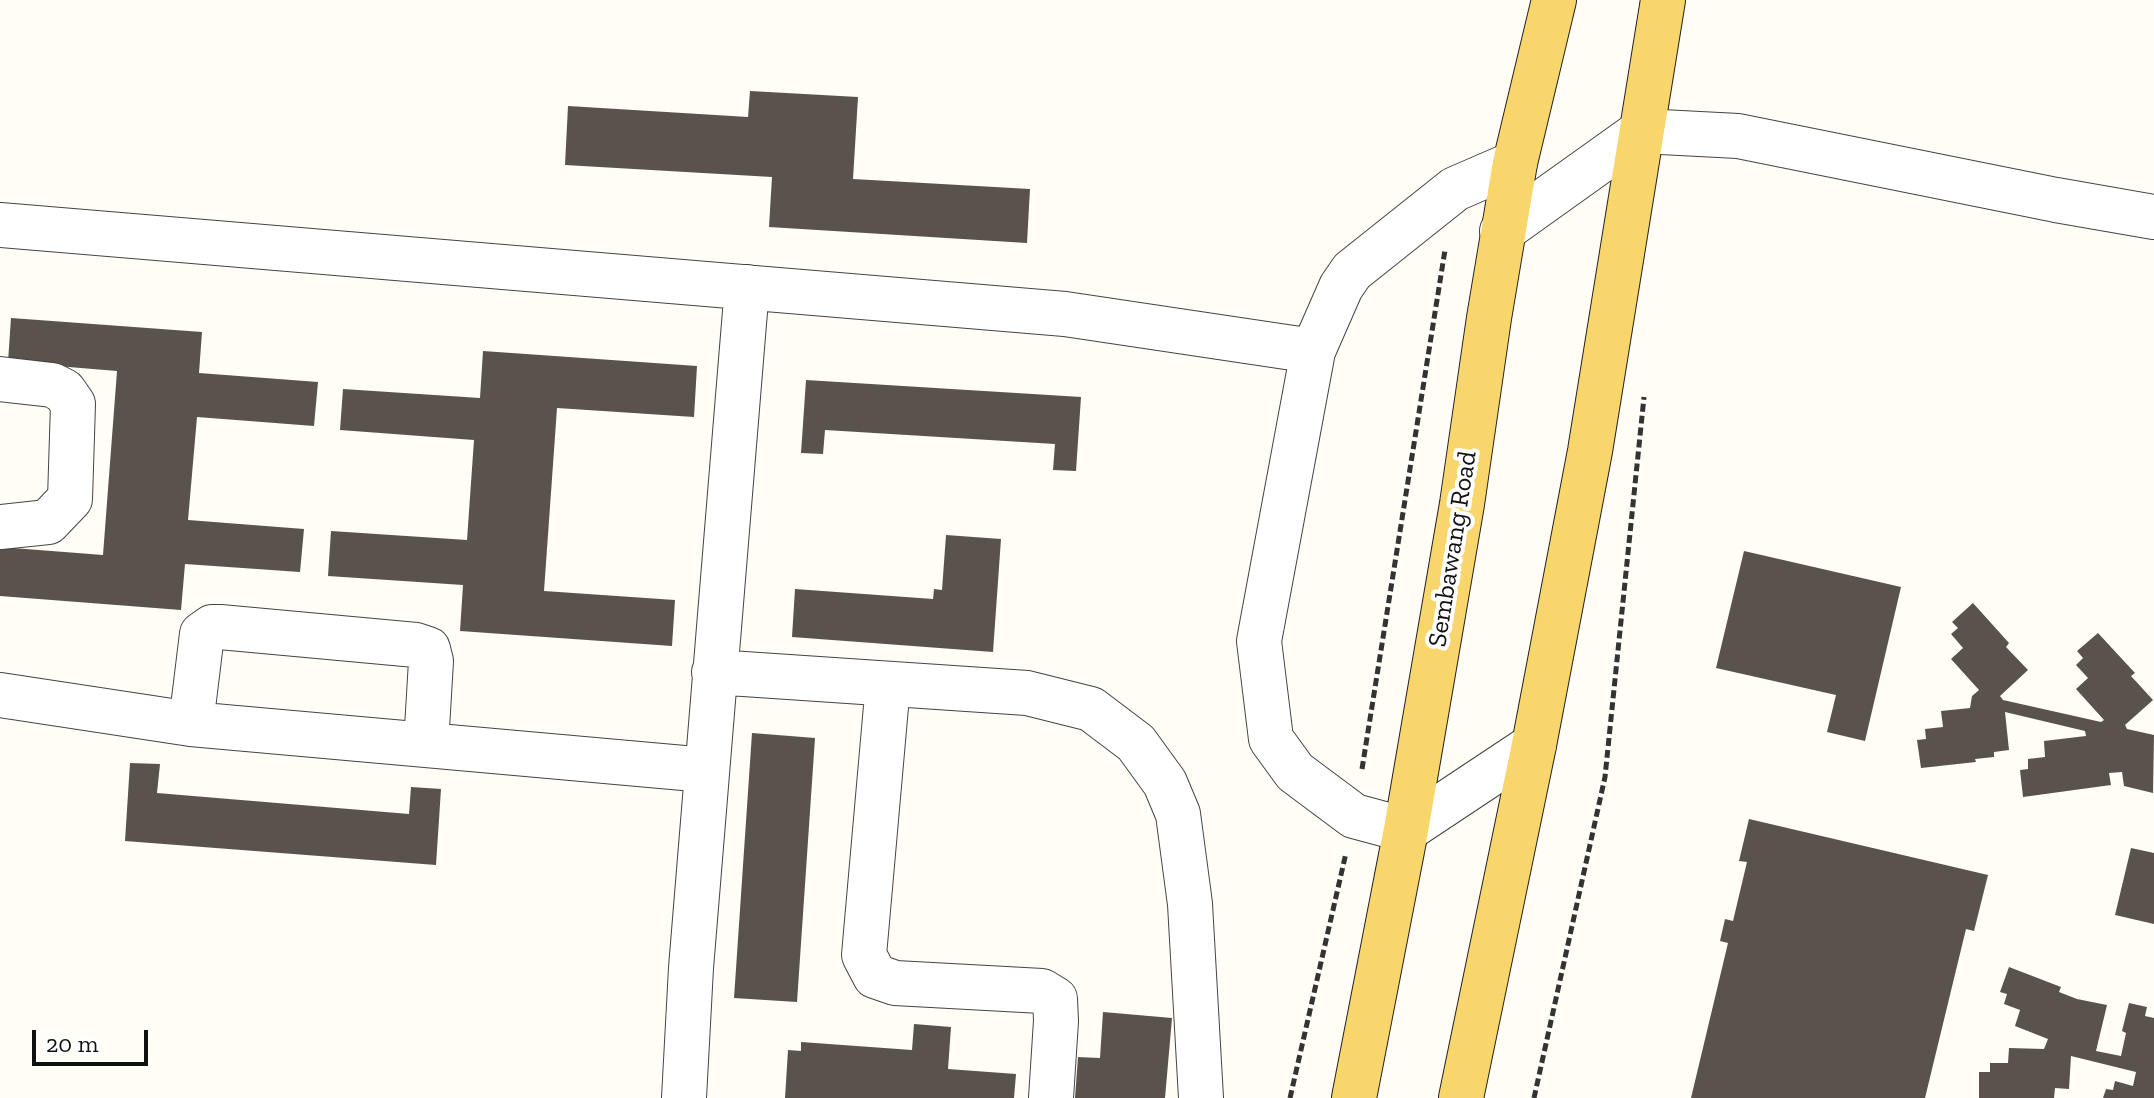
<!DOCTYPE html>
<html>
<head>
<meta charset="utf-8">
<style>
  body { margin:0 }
  #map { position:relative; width:2154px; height:1098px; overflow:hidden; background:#fffdf5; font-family:"Zilla Slab",serif }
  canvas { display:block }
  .scale { position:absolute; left:32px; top:1030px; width:116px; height:36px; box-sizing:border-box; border:4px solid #111; border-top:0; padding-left:10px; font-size:24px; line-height:28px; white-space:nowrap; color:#111; -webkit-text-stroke:6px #fff; paint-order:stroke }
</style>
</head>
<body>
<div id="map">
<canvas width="2154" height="1098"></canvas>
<div class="scale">20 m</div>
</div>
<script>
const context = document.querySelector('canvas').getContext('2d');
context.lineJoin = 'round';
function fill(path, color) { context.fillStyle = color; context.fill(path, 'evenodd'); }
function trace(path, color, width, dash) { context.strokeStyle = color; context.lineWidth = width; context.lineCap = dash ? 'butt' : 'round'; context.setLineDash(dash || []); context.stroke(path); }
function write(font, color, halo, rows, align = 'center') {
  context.font = font + ' "Zilla Slab",serif'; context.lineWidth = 8; context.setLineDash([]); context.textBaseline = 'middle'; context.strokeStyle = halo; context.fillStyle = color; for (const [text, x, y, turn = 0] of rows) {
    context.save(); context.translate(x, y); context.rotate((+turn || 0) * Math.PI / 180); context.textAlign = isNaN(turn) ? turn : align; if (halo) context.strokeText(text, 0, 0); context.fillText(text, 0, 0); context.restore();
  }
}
fill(new Path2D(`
  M750 91 858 97 853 179 1030 189 1027 243 769 227 772 177 565 165 568 106 748 117Z
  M11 318 202 332 199 373 318 382 314 426 197 417 188 520 304 529 300 572 185 564 181 610 0 596V547L103 555 117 371 8 362Z
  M483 351 697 366 694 417 557 408 544 591 675 600 672 646 460 631 463 585 328 576 331 531 467 540 474 440 340 430 343 389 480 398Z
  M806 380 1081 397 1076 471 1053 470 1055 444 825 430 823 454 801 453Z
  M946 535 1001 539 993 652 792 637 795 589 933 599 934 589 942 590Z
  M1744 551 1901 587 1865 741 1827 732 1836 695 1716 668Z
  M1973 603 2009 643 2006 647 2028 670 2000 696 2003 700 2101 722 2104 720 2076 689 2088 678 2076 665 2083 658 2077 651 2098 633 2135 673 2131 676 2153 700 2125 725 2127 729 2154 735 2153 793 2124 786 2122 772 2109 773 2111 785 2023 797 2020 770 2028 769V759L2045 757 2044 741 2086 736 2085 731 2005 712 2009 750 1994 752V757L1975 759 1976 762 1921 768 1917 740 1926 739 1925 729 1943 727 1941 711 1970 708 1972 696 1979 690 1951 659 1963 648 1951 634 1958 628 1952 622Z
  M752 733 815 738 797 1002 734 998Z
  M130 763 160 764 157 793 409 814 411 787 441 789 436 865 125 841Z
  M1749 819 1988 875 1974 931 1966 929 1925 1098H1691L1728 943 1720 941 1725 919 1733 921 1747 862 1739 861Z
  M2131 848 2154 853V924L2115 915Z
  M2009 967 2061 987 2059 992 2077 999 2107 1005 2096 1051 2121 1056 2126 1033 2122 1031 2129 1003 2147 1007 2145 1016 2154 1018V1098H2103L2106 1089 2113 1090 2115 1081 2133 1086 2136 1072 2071 1056 2069 1089 2055 1088 2054 1098H1979V1072H1990V1063H2008L2009 1048 2044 1049 2048 1039 2015 1026 2020 1010 2004 1004 2007 994 2000 992Z
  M1103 1012 1172 1018 1165 1098H1075L1078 1057 1100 1058Z
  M914 1024 951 1027 948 1069 1016 1074 1014 1098H785L788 1050 801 1051V1042L912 1050Z`), '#5a524d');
const minor = new Path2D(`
  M1515 163 1455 189 1352 271 1341 287 1313 351 1259 641 1271 739 1295 772 1354 816 1406 830 1534 745
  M0 225 1065 314 1313 351
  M1502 231 1642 131 1738 136 2056 200 2154 217
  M0 379 52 385 64 391 73 404 70 499 48 522 0 527
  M714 672 1027 693 1091 709 1136 743 1165 783 1178 814 1190 904 1201 1098
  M888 684 864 955 875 976 895 983 1042 991 1055 999 1056 1021 1051 1098
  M0 695 191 724 706 770
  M191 724 202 634 212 627H220L416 645 428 649 431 661 426 745
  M684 1098 691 968 747 287`);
const major = new Path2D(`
  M1354 1098 1406 830 1462 504 1489 318 1515 163 1554 0
  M1461 1098 1534 745 1590 451 1663 0`);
trace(minor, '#444', 46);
trace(major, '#222', 46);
trace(new Path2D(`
  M1362 769 1445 250
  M1290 1098 1346 853
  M1534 1098 1605 777 1644 397`), '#333', 5, [8, 4]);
trace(minor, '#fff', 44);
trace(major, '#f9d66b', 44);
write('26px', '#111', '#fff', [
  ["Sembawang Road",1453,549,-81]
]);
</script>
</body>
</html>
